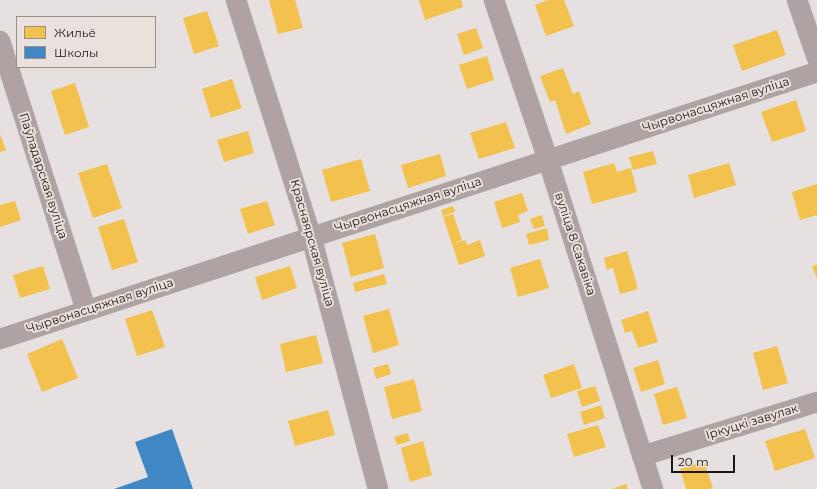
<!DOCTYPE html>
<html>
<head>
<meta charset="utf-8">
<style>
  body { margin:0 }
  #map { position:relative; width:817px; height:489px; overflow:hidden; background:#e6e1e0; font-family:Montserrat,sans-serif }
  canvas { display:block }
  .legend { position:absolute; left:16px; top:16px; width:140px; height:52px; box-sizing:border-box; background:#eae0dc; border:1px solid #968f8c; margin:0; padding:5px 7px; list-style:none; font-size:12px; color:#191615 }
  .legend li { display:flex; align-items:center; gap:8px; height:20px }
  .legend b { width:20px; border:1px solid #968f8c }
  .scale { position:absolute; left:671px; top:455px; width:64px; height:18px; box-sizing:border-box; border:2px solid #191615; border-top:0; padding-left:5px; font-size:12px; line-height:14px; white-space:nowrap; color:#191615; -webkit-text-stroke:3px #eae0dc; paint-order:stroke }
</style>
</head>
<body>
<div id="map">
<canvas width="817" height="489"></canvas>
<ul class="legend">
<li><b style="height:11px;background:#f2c14e"></b>Жильё</li>
<li><b style="height:11px;background:#3f88c5"></b>Школы</li>
</ul>
<div class="scale">20 m</div>
</div>
<script>
const context = document.querySelector('canvas').getContext('2d');
context.lineJoin = 'round';
function fill(path, color) { context.fillStyle = color; context.fill(path, 'evenodd'); }
function trace(path, color, width, dash) { context.strokeStyle = color; context.lineWidth = width; context.lineCap = dash ? 'butt' : 'round'; context.setLineDash(dash || []); context.stroke(path); }
function write(font, color, halo, rows, align = 'center') {
  context.font = font + ' Montserrat,sans-serif'; context.lineWidth = 4; context.setLineDash([]); context.textBaseline = 'middle'; context.strokeStyle = halo; context.fillStyle = color; for (const [text, x, y, turn = 0] of rows) {
    context.save(); context.translate(x, y); context.rotate((+turn || 0) * Math.PI / 180); context.textAlign = isNaN(turn) ? turn : align; if (halo) context.strokeText(text, 0, 0); context.fillText(text, 0, 0); context.restore();
  }
}
fill(new Path2D(`
  M269 0H295L303 28 278 34Z
  M419 0H461L463 7 425 20Z
  M548 0H564L574 26 546 36 535 5Z
  M207 11 219 46 194 54 183 18Z
  M476 28 483 48 464 55 457 34Z
  M777 30 786 55 742 71 733 45Z
  M487 56 494 80 467 89 459 65Z
  M563 68 573 94 579 91 591 124 566 134 555 100 550 102 540 76Z
  M232 79 242 108 211 118 202 89Z
  M75 83 89 127 65 135 51 91Z
  M796 100 806 131 772 142 761 112Z
  M506 122 515 148 479 159 470 133Z
  M248 131 254 153 224 162 217 140Z
  M0 134 6 150 0 152Z
  M653 151 657 164 633 170 629 157Z
  M440 154 446 176 408 188 401 165Z
  M361 159 370 191 331 202 322 170Z
  M614 163 617 172 631 168 637 192 592 204 583 172Z
  M729 163 736 185 694 198 688 175Z
  M107 164 122 208 93 218 78 173Z
  M817 184V215L800 220 792 192Z
  M522 193 528 211 518 215 520 222 502 228 494 202Z
  M15 201 21 220 0 227V205Z
  M267 201 275 225 248 234 240 209Z
  M453 206 455 212 443 216 441 210Z
  M453 214 462 240 452 244 443 217Z
  M542 215 545 226 534 229 530 219Z
  M124 219 138 262 112 270 98 227Z
  M547 228 549 240 529 245 526 234Z
  M375 234 384 268 351 277 342 243Z
  M465 240 467 245 480 240 485 256 459 265 452 244Z
  M627 251 638 289 620 294 613 268 607 270 604 258Z
  M540 259 549 288 518 297 510 268Z
  M817 265V279L812 266Z
  M43 266 50 289 20 298 13 275Z
  M290 266 297 288 262 300 255 277Z
  M384 274 387 284 355 292 353 283Z
  M389 309 399 345 373 353 363 316Z
  M152 310 165 347 137 356 125 319Z
  M648 311 658 342 638 348 632 331 625 333 621 320Z
  M316 335 323 363 286 372 280 344Z
  M62 339 78 378 42 392 27 354Z
  M777 346 788 383 763 390 753 353Z
  M658 360 665 384 641 392 633 368Z
  M388 364 391 374 376 379 373 368Z
  M574 364 582 388 551 398 543 375Z
  M414 379 422 411 392 419 384 387Z
  M595 386 600 401 582 407 577 391Z
  M677 387 687 418 663 425 654 394Z
  M601 405 605 418 584 425 580 412Z
  M328 410 335 435 295 446 288 421Z
  M598 425 606 447 574 457 567 434Z
  M805 429 815 458 775 471 765 441Z
  M408 433 410 441 397 445 394 437Z
  M423 441 432 475 410 482 401 448Z
  M704 461 713 488 709 489H686L680 469Z
  M626 484 628 489H612Z`), '#f2c14e');
fill(new Path2D(`
  M172 429 193 489H114L148 477 135 442Z`), '#3f88c5');
const street = new Path2D(`
  M236 0 311 236 378 489
  M494 0 548 160 653 489
  M797 0 817 58
  M0 41 86 310
  M0 339 817 72
  M642 456 817 402`);
trace(street, '#c0bdbc', 21);
trace(street, '#aea2a3', 20);
write('12px', '#191615', '#eae0dc', [
  ["Чырвонасцяжная вуліца",716,105,-18],
  ["Паўладарская вуліца",43,176,72],
  ["Чырвонасцяжная вуліца",408,205,-18],
  ["Краснаярская вуліца",312,243,74],
  ["вуліца 8 Сакавіка",575,244,72],
  ["Чырвонасцяжная вуліца",100,306,-18],
  ["Іркуцкі завулак",752,422,-17]
]);
</script>
</body>
</html>
